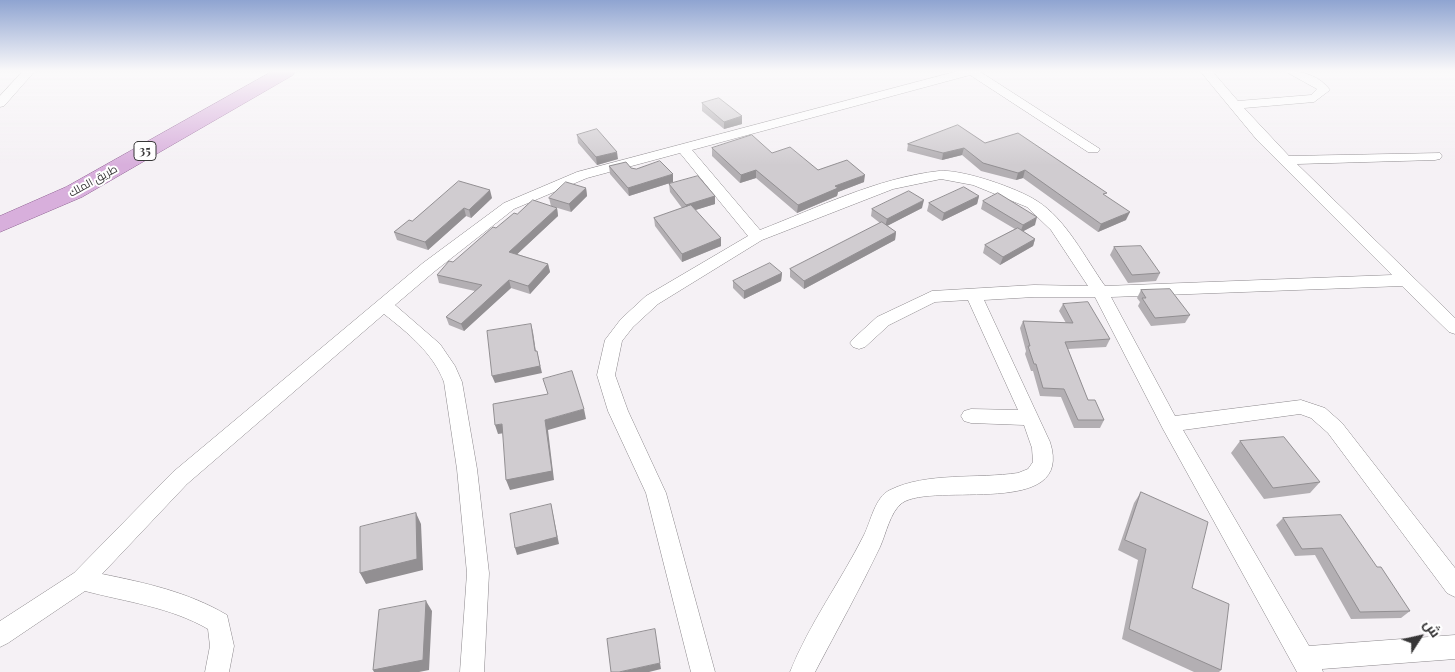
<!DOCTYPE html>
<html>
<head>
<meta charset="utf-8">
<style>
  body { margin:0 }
  #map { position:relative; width:1455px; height:672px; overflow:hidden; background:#f5f1f5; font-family:"Playfair Display",Cairo,serif }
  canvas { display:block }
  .north { position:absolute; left:1395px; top:612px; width:50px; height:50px; -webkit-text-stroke:4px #fff; paint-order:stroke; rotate:55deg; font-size:14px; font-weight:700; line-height:20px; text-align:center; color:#373637 }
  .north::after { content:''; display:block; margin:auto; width:18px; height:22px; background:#373637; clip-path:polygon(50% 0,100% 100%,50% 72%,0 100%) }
</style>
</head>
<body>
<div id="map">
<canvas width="1455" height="672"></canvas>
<div class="north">ش</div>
</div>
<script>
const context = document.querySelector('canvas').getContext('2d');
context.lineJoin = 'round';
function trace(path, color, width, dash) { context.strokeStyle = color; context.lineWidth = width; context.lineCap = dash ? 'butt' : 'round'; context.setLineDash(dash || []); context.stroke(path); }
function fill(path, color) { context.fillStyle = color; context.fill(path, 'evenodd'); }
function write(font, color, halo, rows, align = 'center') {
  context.font = font + ' "Playfair Display",Cairo,serif'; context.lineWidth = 4; context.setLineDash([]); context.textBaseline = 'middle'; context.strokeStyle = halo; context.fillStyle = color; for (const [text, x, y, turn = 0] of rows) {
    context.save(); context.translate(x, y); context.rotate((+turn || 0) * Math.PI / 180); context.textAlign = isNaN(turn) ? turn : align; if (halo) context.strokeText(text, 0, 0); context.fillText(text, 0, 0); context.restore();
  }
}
const minor = new Path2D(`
  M23 71H35L4 106 0 107V96Z
  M958 71H979L1100 149 1098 152H1088L970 75 692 150 760 230C817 208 877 178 939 171 962 169 1017 188 1037 201 1066 219 1085 258 1105 286L1392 275 1257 140 1200 71H1212L1238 101 1311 95 1317 89 1288 73 1286 71C1303 71 1320 76 1330 90L1314 102 1244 108 1289 156 1440 153 1442 156 1440 159 1435 160 1297 164 1455 318V334L1449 332 1402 286 1111 297 1175 416 1301 400 1325 408 1342 423 1455 568V597L1447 593 1328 433 1311 418 1300 414 1183 430 1309 646 1455 635V659L1322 669 1323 672H1297L1163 429 1095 297H1034L984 300 1050 442C1075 520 934 481 902 503 890 512 886 534 880 547 860 589 837 630 815 672H790C809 624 841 581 864 535 871 521 875 497 890 490 926 472 978 479 1018 473L1028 469 1033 462 1032 448 1024 425 971 423 964 421 961 416 964 411 971 409 1018 410 968 300 935 302 889 325 865 347 859 349 853 347 850 343 853 339 877 317 932 291 1034 285 1088 286 1051 230 1027 207 973 185 941 179 893 189 762 240 658 304 633 327 622 341 615 375 628 411 666 493 715 672H691L646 493 608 411 597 375 605 340 621 319 646 296 748 236 680 153 587 178 514 209 435 271 395 305 440 344 455 366 462 382 477 469 489 573 484 672H460L467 573 457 469 444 382C433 353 408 333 384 314L187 484 102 574C146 583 188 592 227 615L234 646 229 672H205L210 646 208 629C170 607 127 602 85 591L8 643 0 647V621L74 573 173 472 423 263 504 203 577 172Z`);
const primary = new Path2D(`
  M273 71H295L293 75 82 197 0 232V216L66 187Z`);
trace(minor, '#8c888c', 1);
trace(primary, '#8f6293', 1);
fill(minor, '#fff');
fill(primary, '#d8afdc');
fill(new Path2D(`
  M702 103 742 116V124L724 129 702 111Z
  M577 135 618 159 597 165 578 143Z
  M985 143 1106 196 1126 220 1098 232 1023 178 1016 180 981 171 962 155 942 160 907 151 908 144Z
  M712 148 772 153 818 170 864 182 838 192 837 196 797 213 756 178 740 183 712 156Z
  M609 166 631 168 673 182 629 196 610 174Z
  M669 184 715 196V204L695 210 721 246 682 262 655 226 654 218 682 208 670 192Z
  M586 188 587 196 571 212 551 206 549 198Z
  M979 196 977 204 942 221 927 211 929 203Z
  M492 198 471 218 466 216 428 250 397 240 394 232 412 221Z
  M983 201 1035 225 1023 231 1035 239 1033 246 1000 265 983 253 985 245 1015 229 981 209Z
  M557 208 558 216 517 254 548 264 550 272 530 294 511 288 464 331 449 325 446 317 475 291 439 283 437 275 517 214Z
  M922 208 887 226 896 232 895 240 804 289 790 277V269L880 223 871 216 872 209Z
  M1114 247 1160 273 1156 281 1128 283 1110 255Z
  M782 273 781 281 744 299 733 288V281Z
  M1141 290 1190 315 1185 323 1151 326 1138 306 1140 302 1137 298Z
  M1063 304 1110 339 1106 347 1068 349 1088 400 1104 420 1100 428H1074L1061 397 1040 396 1033 371H1031L1025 354 1026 351 1020 328 1023 321 1066 323 1059 311Z
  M1240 441 1320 482 1310 493 1264 499 1231 453Z
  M1141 492 1192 588 1221 670 1219 672H1194L1122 639 1138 560 1118 550 1134 503Z
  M1283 518 1377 567 1410 611 1401 618 1351 619 1315 555 1295 556 1276 525Z`), '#b3afb3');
fill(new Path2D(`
  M742 116V124L724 129V122Z
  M964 148 962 155 942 160 943 153Z
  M617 152 618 159 597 165 596 157Z
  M756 170V178L740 183 741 175Z
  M1025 170 1023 178 1016 180 1018 173Z
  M673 174V182L629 196 628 188Z
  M865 175 864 182 838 192 837 196 797 213 798 205 835 186Z
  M586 188 587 196 571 212 569 204Z
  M490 190 492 198 471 218 469 210Z
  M715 196V204L686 213V205Z
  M979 196 977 204 942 221 944 213Z
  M924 200 922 208 885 227 887 219Z
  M464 208 466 216 428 250 425 242Z
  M557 208 558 216 511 260 509 252Z
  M1130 212 1126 220 1098 232 1101 224Z
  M1037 217 1035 225 1020 233 1023 225Z
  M896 232 895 240 804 289V281Z
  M721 238V246L682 262V254Z
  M1035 239 1033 246 1000 265 1003 257Z
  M548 264 550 272 530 294 528 286Z
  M782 273 781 281 744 299V291Z
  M509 280 511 288 464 331 461 324Z
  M531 324 533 332 537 359 535 351Z
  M537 351 542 373 495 383 492 376Z
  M584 409 586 419 548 430 554 480 510 490 506 480 545 420Z
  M502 424 505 433 498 434 495 425Z
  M551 504 559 544 517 555 515 548Z
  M416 513 421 524 423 570 366 584 360 573Z
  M426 601 432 611 429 670 419 672H374L373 670Z
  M660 663 661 669 649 672H619Z`), '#928f92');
const building = new Path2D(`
  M719 98 742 116 724 122 702 103Z
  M958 125 985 143 1018 133 1107 193 1103 194 1130 212 1101 224 1025 170 1018 173 983 163 964 148 943 153 908 144Z
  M597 129 617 152 596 157 577 135Z
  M752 135 772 153 790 147 818 170 847 160 865 175 835 186 838 188 798 205 756 170 741 175 712 148Z
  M660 161 673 174 628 188 609 166 626 162 631 168 636 169Z
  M698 176 715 196 686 205 669 184Z
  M459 181 490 190 469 210 464 208 425 242 394 232 409 220 412 221Z
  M566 182 586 188 569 204 549 198Z
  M964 187 979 196 944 213 929 203Z
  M909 191 924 200 887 219 872 209Z
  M998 193 1037 217 1023 225 983 201Z
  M533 200 557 208 509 252 548 264 528 286 509 280 461 324 446 317 482 285 437 275 449 261 453 262 493 227 496 228 514 213 517 214Z
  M691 205 721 238 682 254 654 218Z
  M882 222 896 232 804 281 790 269Z
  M1018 228 1035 239 1003 257 985 245Z
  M1141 246 1160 273 1132 275 1114 247Z
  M770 263 782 273 744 291 733 281Z
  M1170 289 1190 315 1155 318 1142 298H1146L1141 290Z
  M1088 302 1110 339 1065 342 1088 400H1095L1104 420H1078L1064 389 1043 388 1036 364H1034L1028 346H1030L1023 321 1073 323 1063 304Z
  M531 324 535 351H537L540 366 492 376 487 331Z
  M572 371 584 409 545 420 552 471 506 480 502 424 495 425 493 404 548 394 543 379Z
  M1284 437 1320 482 1273 488 1240 441Z
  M1141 492 1208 522 1192 588 1229 604 1221 670 1129 629 1146 549 1125 540Z
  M551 504 557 537 515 548 510 514Z
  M416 513 417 559 360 573V527Z
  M1341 515 1377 567H1381L1410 611 1360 612 1322 548 1302 549 1283 518Z
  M426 601 423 660 373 670 379 610Z
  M655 629 660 663 619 672H611L607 639Z`);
fill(building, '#d0ccd0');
trace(building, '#928f92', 1);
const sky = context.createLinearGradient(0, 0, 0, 165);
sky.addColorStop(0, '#8fa4d1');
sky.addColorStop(0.43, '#faf9fa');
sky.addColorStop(1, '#faf9fa00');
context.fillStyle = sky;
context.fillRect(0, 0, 1455, 165);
write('11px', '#373637', '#fff', [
  ["طريق الملك",93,181,-29]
]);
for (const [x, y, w] of [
  [145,151,22]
]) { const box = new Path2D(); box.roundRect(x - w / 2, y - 9.5, w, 19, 4); context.fillStyle = '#fff'; context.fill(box); trace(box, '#373637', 1); }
write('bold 12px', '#373637', null, [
  ["35",145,151]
]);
</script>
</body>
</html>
